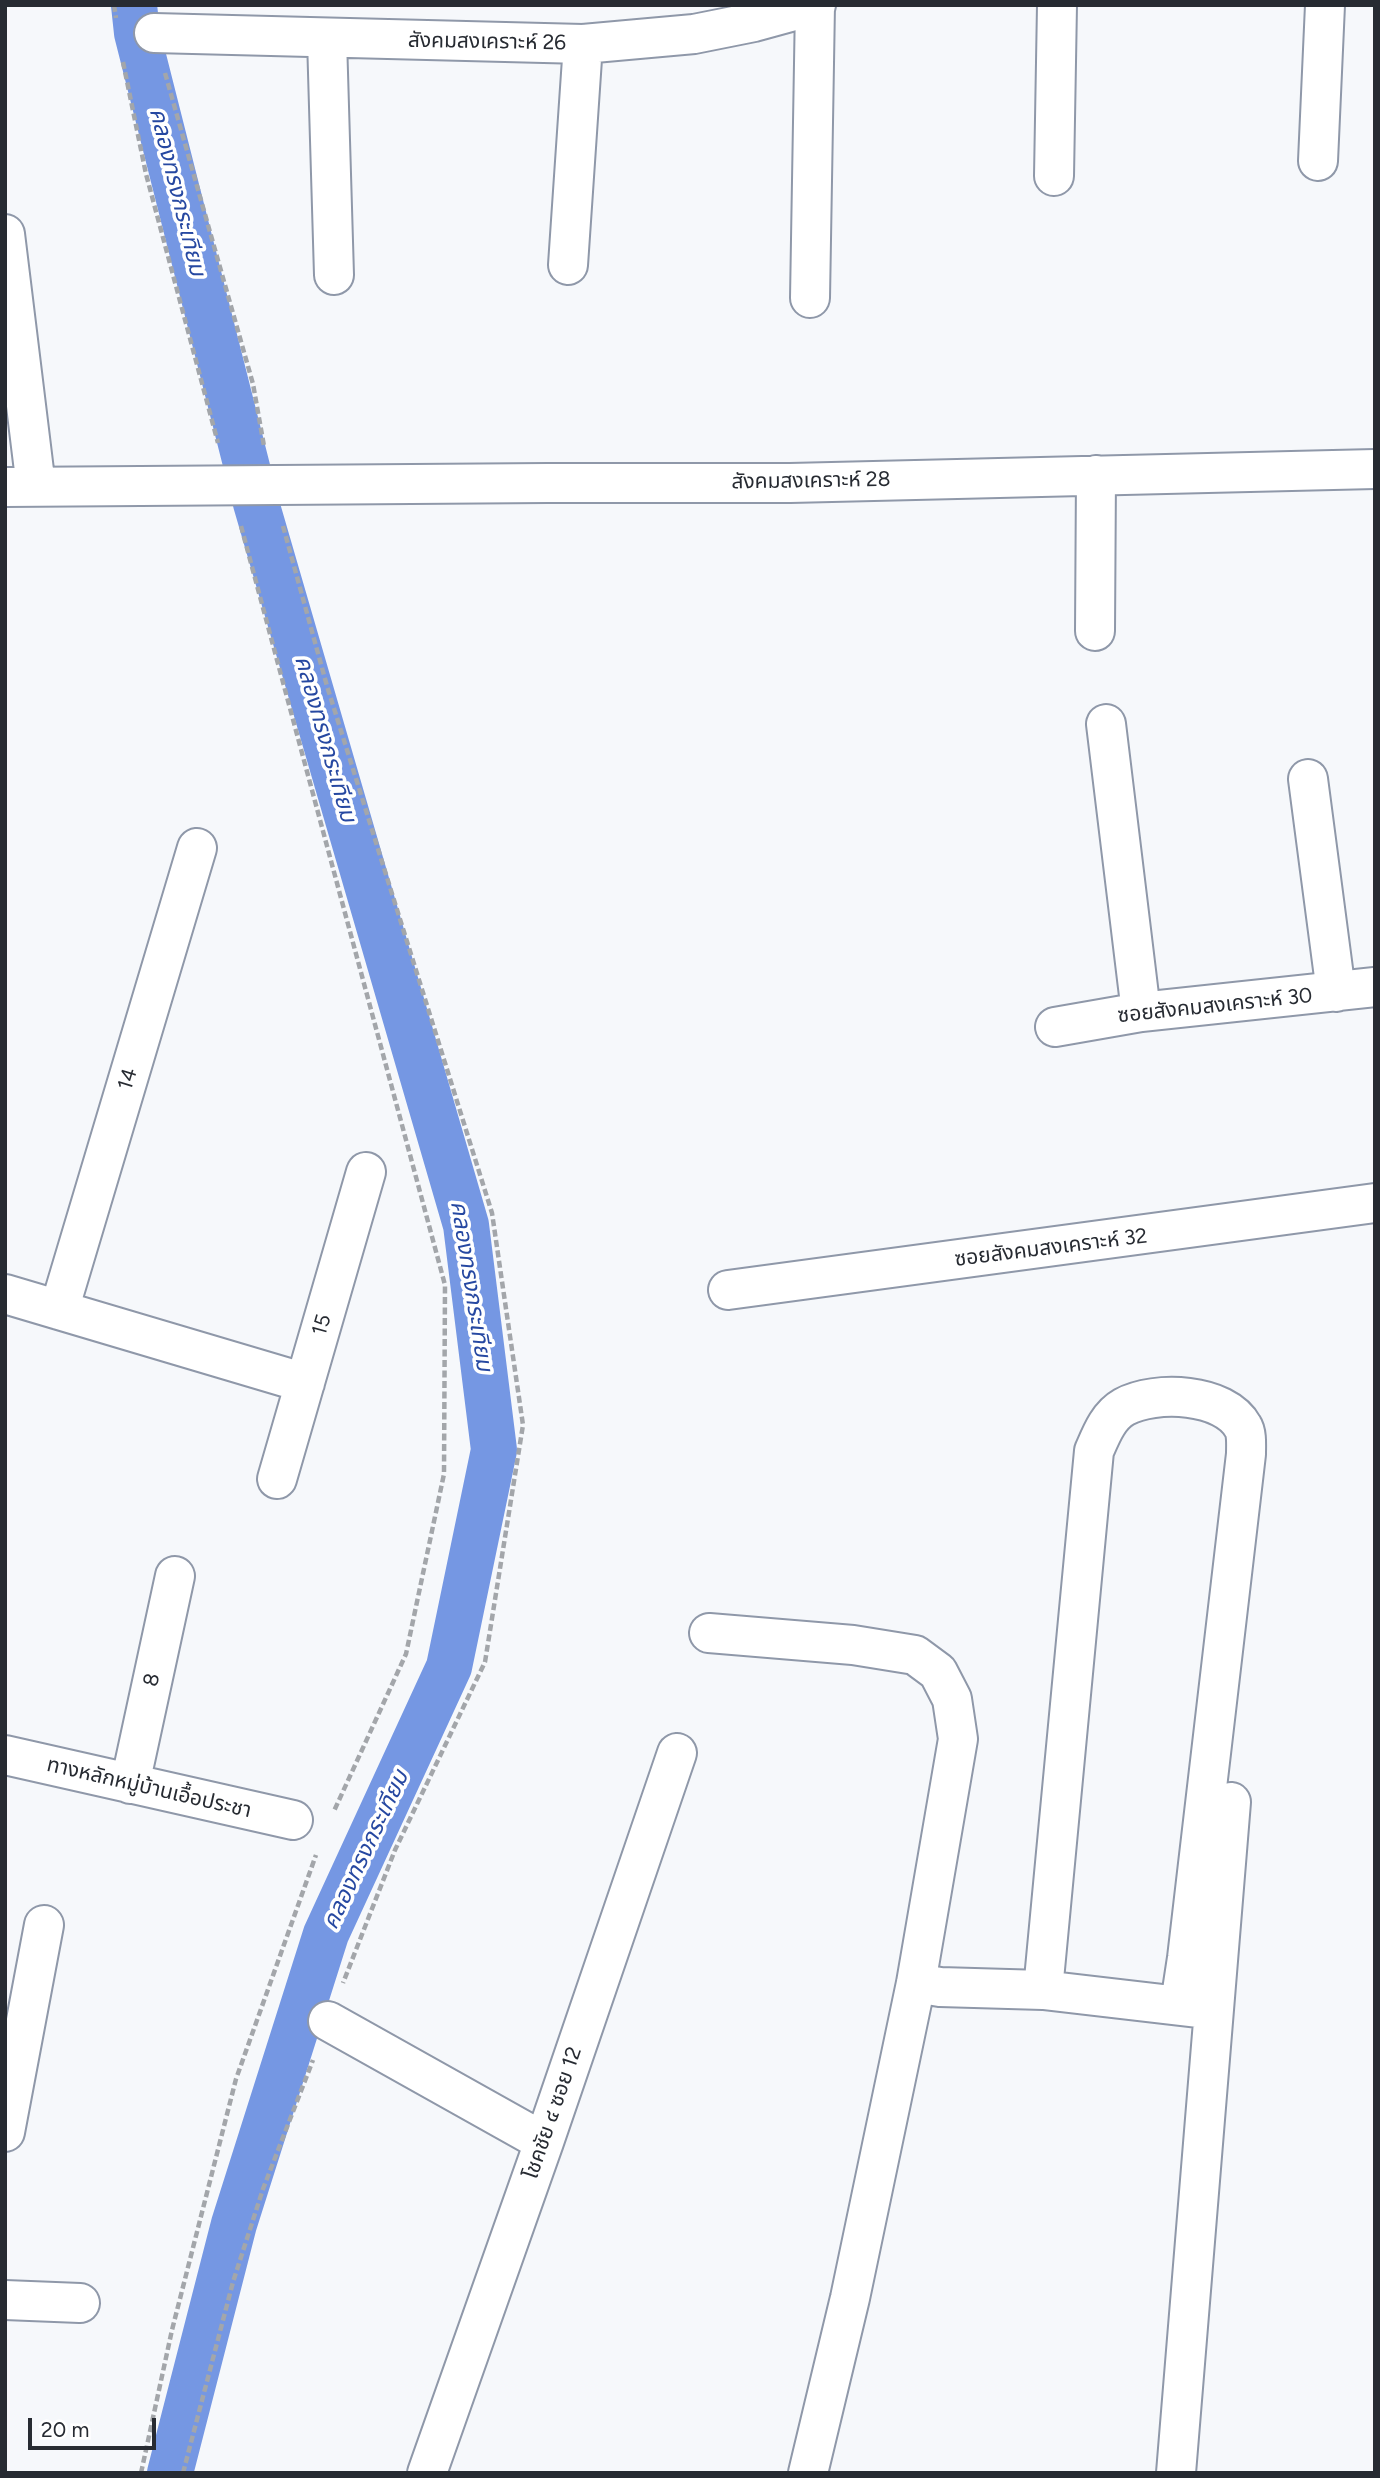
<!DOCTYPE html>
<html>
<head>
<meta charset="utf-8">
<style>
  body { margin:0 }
  #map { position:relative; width:1380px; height:2478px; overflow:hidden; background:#f6f8fb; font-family:Figtree,sans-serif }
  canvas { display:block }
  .frame { position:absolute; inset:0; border:7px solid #272b32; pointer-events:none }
  .scale { position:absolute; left:28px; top:2418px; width:128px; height:32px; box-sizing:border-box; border:4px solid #272b32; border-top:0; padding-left:9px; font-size:21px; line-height:24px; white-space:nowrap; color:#272b32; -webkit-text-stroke:5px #fff; paint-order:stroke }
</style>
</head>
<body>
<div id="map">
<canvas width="1380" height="2478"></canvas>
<div class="frame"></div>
<div class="scale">20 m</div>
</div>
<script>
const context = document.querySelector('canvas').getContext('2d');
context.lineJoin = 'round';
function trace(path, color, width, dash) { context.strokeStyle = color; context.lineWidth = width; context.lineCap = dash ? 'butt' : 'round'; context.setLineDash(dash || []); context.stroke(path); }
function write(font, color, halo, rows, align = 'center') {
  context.font = font + ' Figtree,"Noto Sans Thai",sans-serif'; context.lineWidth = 7; context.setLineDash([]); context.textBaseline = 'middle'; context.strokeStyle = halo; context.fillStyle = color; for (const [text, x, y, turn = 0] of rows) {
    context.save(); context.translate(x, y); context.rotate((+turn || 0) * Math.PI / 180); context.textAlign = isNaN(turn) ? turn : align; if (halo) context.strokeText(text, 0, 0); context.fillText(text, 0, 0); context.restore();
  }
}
trace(new Path2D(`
  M134 5 137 33 256 503 466 1225 494 1450 449 1667 326 1934 234 2224 170 2473`), '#7597e3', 46);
const minor = new Path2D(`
  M154 33 583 44 694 34 754 22 816 5
  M327 39 334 275
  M1318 161 1325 5
  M1054 176 1057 5
  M5 234 36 487
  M568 265 583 44
  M810 298 815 5
  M5 487 547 483H790L1375 469
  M1095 631 1096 475
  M1106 724 1141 1012
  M1308 779 1336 992
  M1055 1027 1141 1012 1375 987
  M728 1290 1375 1203
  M5 1294 305 1383
  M59 1310 197 848
  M277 1479 366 1172
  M709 1633 853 1645 915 1655 938 1672 952 1699 958 1739 916 1983 850 2298 808 2473
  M5 1755 293 1820
  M130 1784 175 1576
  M916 1983 940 1987 1043 1990 1094 1451C1101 1435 1108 1416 1124 1407 1155 1390 1225 1393 1243 1427 1247 1433 1246 1446 1246 1454L1187 1958 1180 2004
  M1043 1990 1206 2009
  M328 2021 544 2142
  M5 2132 44 1925
  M5 2300 80 2303
  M427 2473 544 2142 677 1753
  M1176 2473 1231 1802`);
trace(minor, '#8f98a9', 42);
trace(new Path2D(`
  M114 5 116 18
  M123 62 146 174 218 443
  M165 73 253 384 264 446
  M241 526 445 1285 444 1474 406 1654 334 1811
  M283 526 327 686 492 1213 523 1425 485 1662 395 1850 343 1983
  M141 2473 172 2330 236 2079 316 1855
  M183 2473 233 2282 263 2189 313 2060`), '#a3a6aa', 4.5, [7, 3.5]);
trace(minor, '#fff', 38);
write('21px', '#272b32', '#fff', [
  ["สังคมสงเคราะห์ 26",487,42,1],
  ["สังคมสงเคราะห์ 28",811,481,-1],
  ["ซอยสังคมสงเคราะห์ 30",1215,1006,-6],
  ["14",128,1079,-73],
  ["ซอยสังคมสงเคราะห์ 32",1051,1248,-7],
  ["15",322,1325,-74],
  ["8",152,1680,-78],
  ["ทางหลักหมู่บ้านเอื้อประชา",149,1788,13],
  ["โชคชัย ๔ ซอย 12",553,2113,-71]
]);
write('italic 23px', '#2648a1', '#fff', [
  ["คลองทรงกระเทียม",177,192,76],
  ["คลองทรงกระเทียม",325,739,74],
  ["คลองทรงกระเทียม",471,1286,81],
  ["คลองทรงกระเทียม",366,1850,-65]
]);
</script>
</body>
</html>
